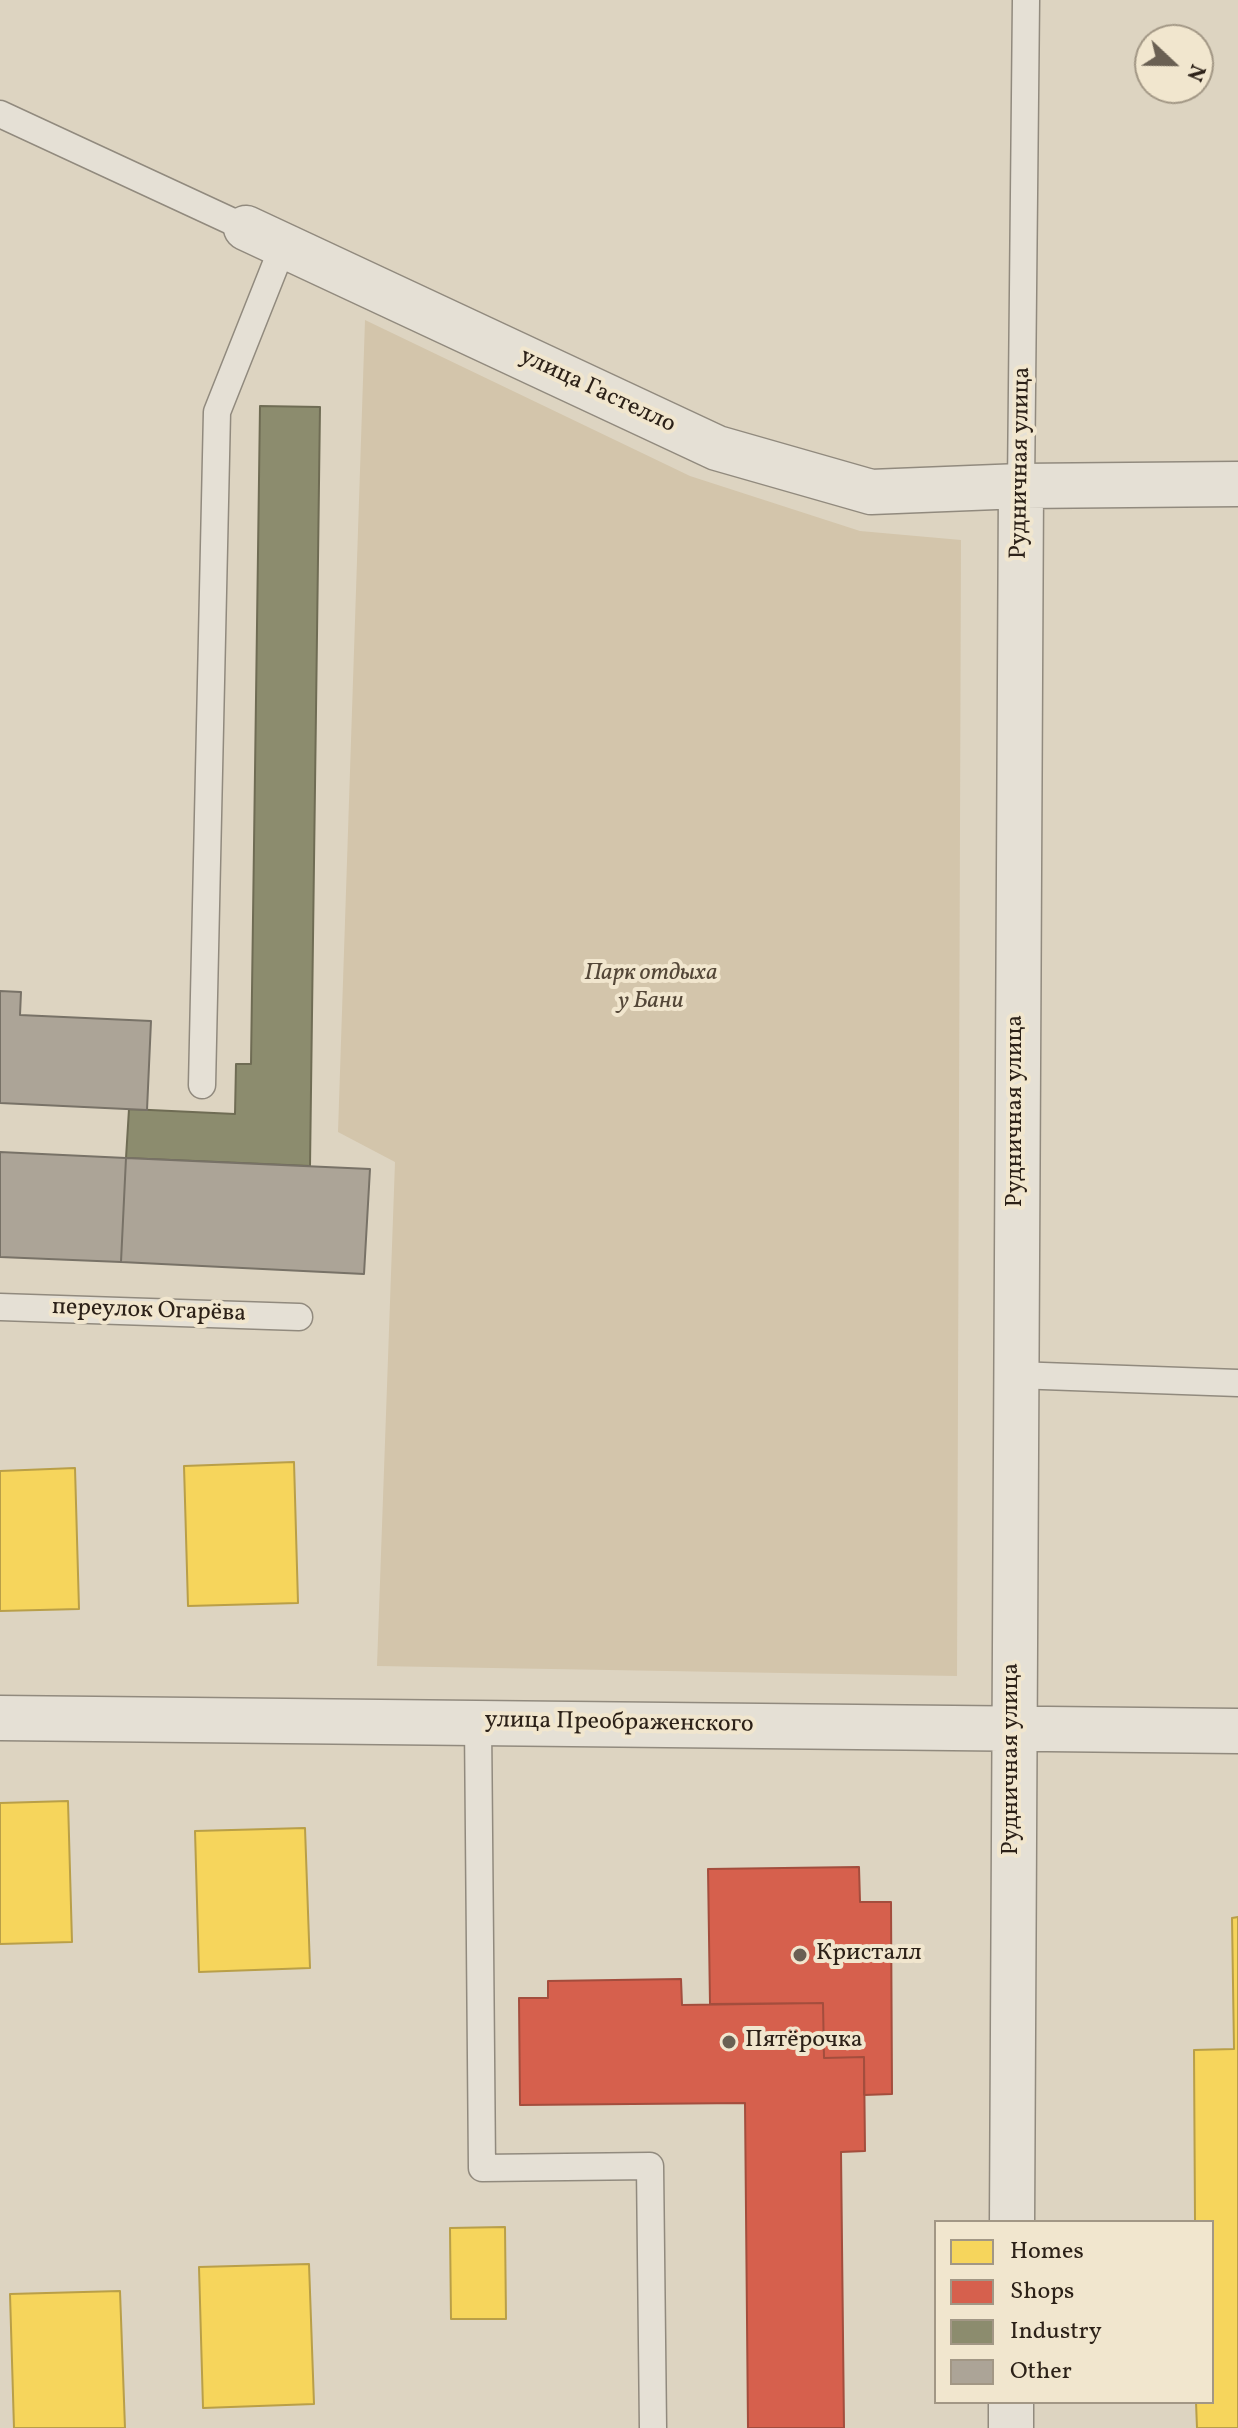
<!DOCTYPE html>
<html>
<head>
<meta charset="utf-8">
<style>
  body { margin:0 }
  #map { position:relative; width:1238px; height:2428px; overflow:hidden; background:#ddd4c1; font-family:Vollkorn,serif }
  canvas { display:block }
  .legend { position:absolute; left:934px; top:2220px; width:280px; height:184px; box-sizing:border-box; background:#f1e6ce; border:2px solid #a29785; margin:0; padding:10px 14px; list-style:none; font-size:24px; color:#2c2118 }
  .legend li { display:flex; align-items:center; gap:16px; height:40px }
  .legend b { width:40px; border:2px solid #a29785 }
  .north { position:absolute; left:1134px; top:24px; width:80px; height:80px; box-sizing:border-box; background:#f1e6ce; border:2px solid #a29785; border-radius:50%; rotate:112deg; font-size:22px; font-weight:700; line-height:32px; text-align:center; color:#2c2118 }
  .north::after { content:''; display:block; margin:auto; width:28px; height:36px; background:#6a6053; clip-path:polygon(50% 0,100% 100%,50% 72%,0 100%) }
</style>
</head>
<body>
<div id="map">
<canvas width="1238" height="2428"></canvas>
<ul class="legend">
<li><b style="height:22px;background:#f6d55c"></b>Homes</li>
<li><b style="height:22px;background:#d6604d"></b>Shops</li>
<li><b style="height:22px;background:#8c8c6e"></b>Industry</li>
<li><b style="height:22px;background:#aca497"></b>Other</li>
</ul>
<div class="north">N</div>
</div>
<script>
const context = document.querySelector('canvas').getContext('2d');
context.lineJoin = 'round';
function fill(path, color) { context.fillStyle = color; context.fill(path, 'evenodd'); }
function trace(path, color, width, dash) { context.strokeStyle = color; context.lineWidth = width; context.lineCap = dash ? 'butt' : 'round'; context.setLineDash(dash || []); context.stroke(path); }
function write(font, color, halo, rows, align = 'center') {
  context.font = font + ' Vollkorn,serif'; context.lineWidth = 8; context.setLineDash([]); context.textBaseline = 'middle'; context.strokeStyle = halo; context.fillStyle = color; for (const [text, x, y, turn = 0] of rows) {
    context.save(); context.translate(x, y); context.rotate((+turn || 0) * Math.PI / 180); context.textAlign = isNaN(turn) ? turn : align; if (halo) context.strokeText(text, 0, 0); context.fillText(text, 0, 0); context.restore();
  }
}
fill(new Path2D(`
  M365 320 690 476 860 531 961 540 957 1676 377 1666 395 1162 338 1132Z`), '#d3c5ab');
const homes = new Path2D(`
  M294 1462 298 1603 188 1606 184 1466Z
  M75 1468 79 1609 0 1611V1471Z
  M68 1801 72 1942 0 1944V1803Z
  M305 1828 310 1968 199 1972 195 1831Z
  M1238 1917V2428H1197L1196 2402H1212V2222H1195L1194 2050 1234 2049 1232 1918Z
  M505 2227 506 2319H451L450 2228Z
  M309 2264 314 2404 203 2408 199 2267Z
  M120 2291 125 2428H14L10 2294Z`);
fill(homes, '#f6d55c');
trace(homes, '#b99f48', 2);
const shops = new Path2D(`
  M859 1867 860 1902H891L892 2094 864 2095V2057L824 2058 823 2003 710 2004 708 1869Z
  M681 1979 682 2005 823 2003 824 2058 864 2057 865 2151 841 2152 844 2428H748L745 2103 520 2105 519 1998H548V1981Z`);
fill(shops, '#d6604d');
trace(shops, '#a34d3d', 2);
const industry = new Path2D(`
  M260 406 320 407 310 1166 126 1158 129 1109 235 1114 236 1064H251Z`);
fill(industry, '#8c8c6e');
trace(industry, '#6f6c54', 2);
const building = new Path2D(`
  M0 991 21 992 20 1015 151 1021 147 1110 0 1103Z
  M0 1152 126 1158 121 1262 0 1257Z
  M126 1158 370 1169 364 1274 121 1262Z`);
fill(building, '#aca497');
trace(building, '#787267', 2);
const service = new Path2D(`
  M0 114 246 228
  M1021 486 1026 0
  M202 1085 217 412 283 246
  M0 1307 299 1317
  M1015 1375 1238 1383
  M478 1723 482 2168 650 2166 653 2428`);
const minor = new Path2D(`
  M246 228 717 448 871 492 1021 486 1238 484
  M0 1718 1238 1731
  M1012 2222 1021 486
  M1011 2428V2402`);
trace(service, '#918a7e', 29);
trace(minor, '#918a7e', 47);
trace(service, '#e5e0d5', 26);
trace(minor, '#e5e0d5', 44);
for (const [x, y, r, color] of [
  [800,1955,8,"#6a6053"],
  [729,2042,8,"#6a6053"]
]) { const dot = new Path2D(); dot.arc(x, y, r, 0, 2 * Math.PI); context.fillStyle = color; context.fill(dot); trace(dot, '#f1e6ce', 3); }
write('24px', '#2c2118', '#f1e6ce', [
  ["улица Гастелло",597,392,25],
  ["Рудничная улица",1022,463,-89],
  ["Рудничная улица",1017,1111,-90],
  ["переулок Огарёва",149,1312,2],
  ["улица Преображенского",619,1724,1],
  ["Рудничная улица",1013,1759,-90]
]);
write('italic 24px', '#544738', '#f1e6ce', [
  ["Парк отдыха",651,975],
  ["у Бани",651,1003]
]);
write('24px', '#2c2118', '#f1e6ce', [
  ["Кристалл",816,1955],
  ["Пятёрочка",745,2042]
], 'left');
</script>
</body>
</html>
